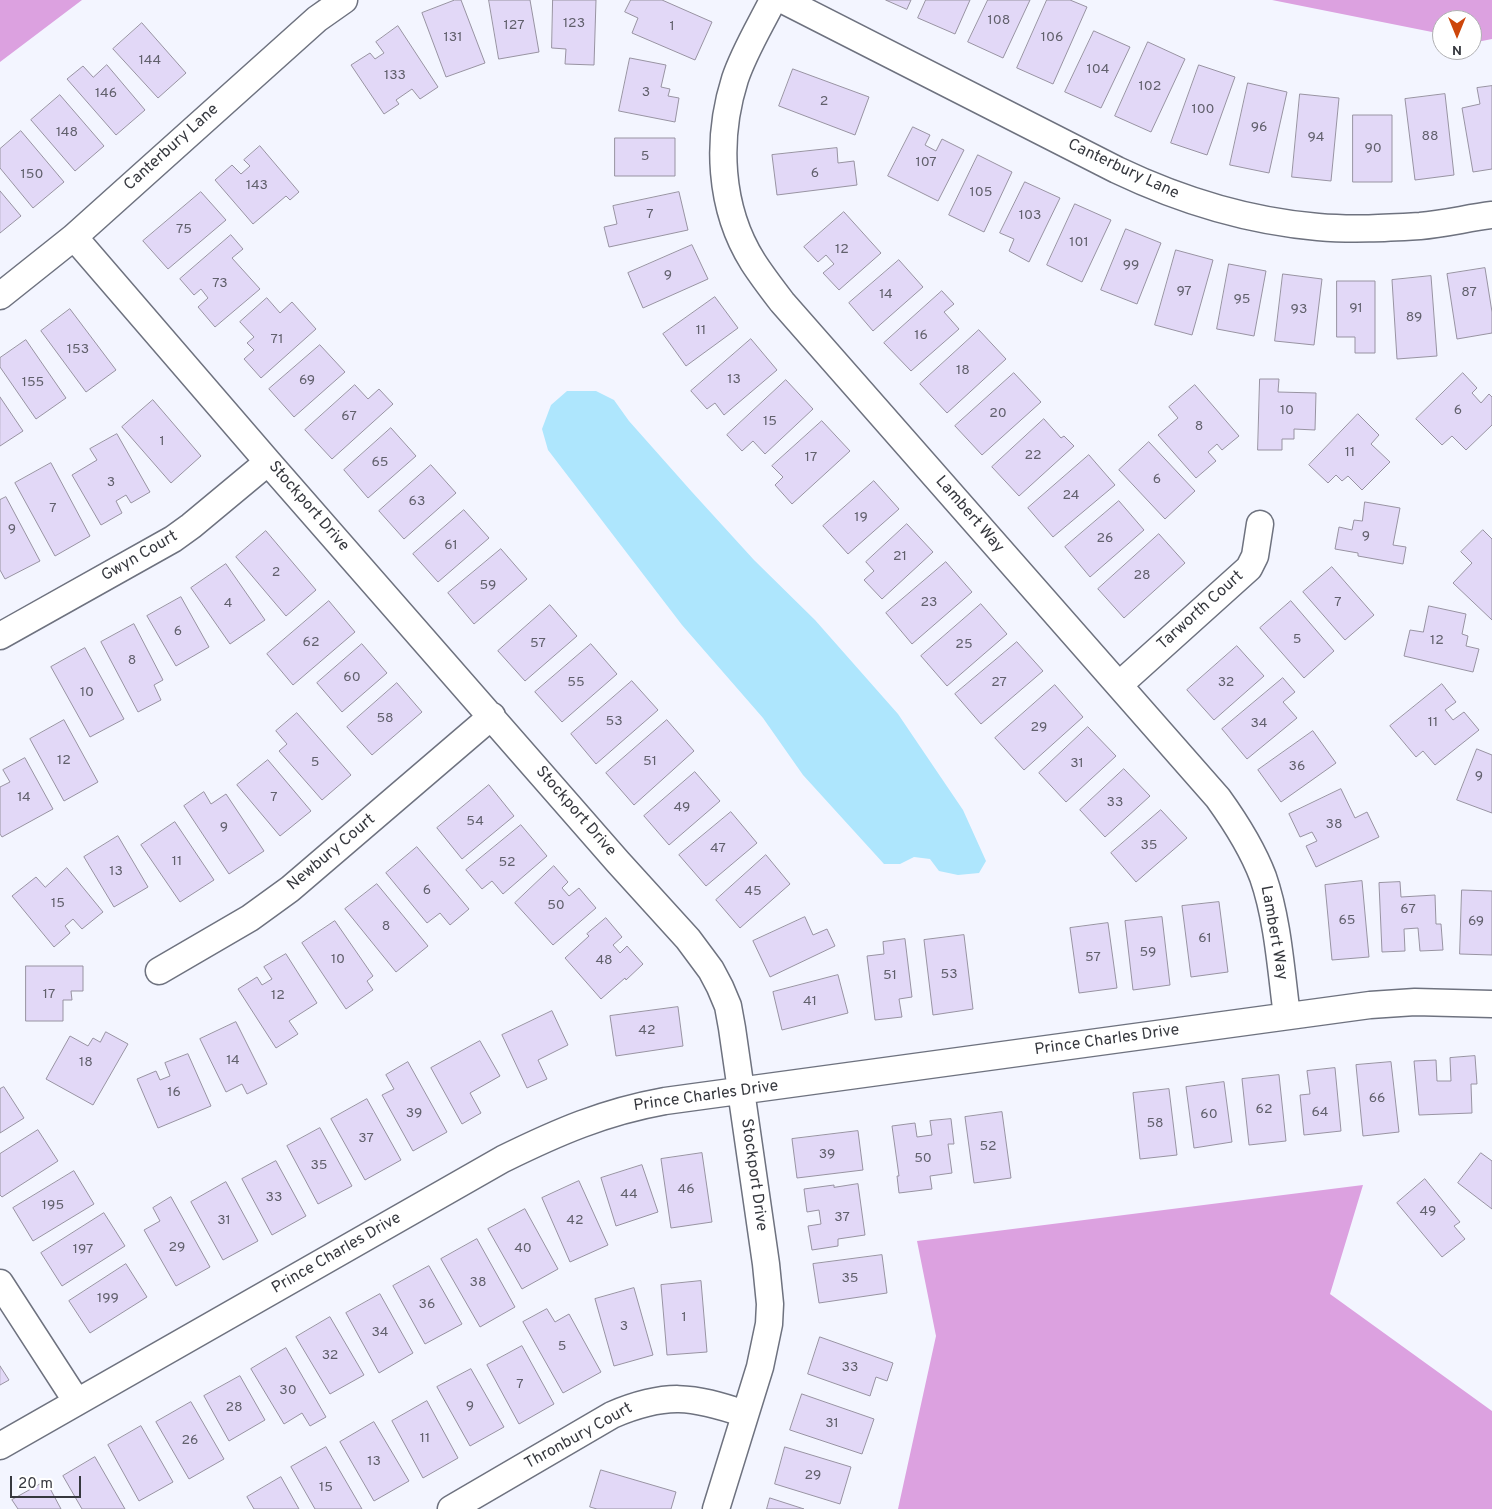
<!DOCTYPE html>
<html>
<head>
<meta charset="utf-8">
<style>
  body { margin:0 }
  #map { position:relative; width:1492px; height:1509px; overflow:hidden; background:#f3f5ff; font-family:Overpass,sans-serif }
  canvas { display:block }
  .north { position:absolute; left:1432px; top:10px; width:50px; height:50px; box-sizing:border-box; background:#fff; border:1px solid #afafb2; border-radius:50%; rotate:180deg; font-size:14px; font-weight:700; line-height:20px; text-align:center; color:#36383e }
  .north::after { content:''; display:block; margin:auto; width:18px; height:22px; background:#cd460b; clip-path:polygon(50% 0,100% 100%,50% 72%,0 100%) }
  .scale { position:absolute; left:10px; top:1476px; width:71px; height:22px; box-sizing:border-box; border:2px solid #36383e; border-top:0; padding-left:6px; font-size:15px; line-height:18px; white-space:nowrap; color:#36383e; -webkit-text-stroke:4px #fff; paint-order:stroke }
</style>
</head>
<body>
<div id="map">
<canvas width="1492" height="1509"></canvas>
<div class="north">N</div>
<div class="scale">20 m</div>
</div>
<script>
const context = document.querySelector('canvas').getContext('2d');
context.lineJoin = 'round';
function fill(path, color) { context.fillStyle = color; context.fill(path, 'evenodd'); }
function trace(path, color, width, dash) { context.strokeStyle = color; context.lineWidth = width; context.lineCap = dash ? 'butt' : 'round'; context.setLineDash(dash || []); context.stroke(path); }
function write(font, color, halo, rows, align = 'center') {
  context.font = font + ' Overpass,sans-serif'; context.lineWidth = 4; context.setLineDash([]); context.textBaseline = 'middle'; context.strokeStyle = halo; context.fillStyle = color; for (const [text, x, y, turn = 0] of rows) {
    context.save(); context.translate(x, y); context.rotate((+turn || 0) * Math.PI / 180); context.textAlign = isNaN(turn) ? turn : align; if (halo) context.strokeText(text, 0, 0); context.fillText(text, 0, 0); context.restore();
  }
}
fill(new Path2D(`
  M0 0H82L0 62Z
  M1272 0H1492V39L1477 42 1472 41V20H1442V34Z
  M1363 1185 1330 1294 1492 1411V1509H898L936 1336 917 1241Z`), '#dca1e0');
fill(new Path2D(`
  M567 391H596L614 400 629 421 692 492 754 560 815 620 898 714 963 810 986 861 979 873 958 875 939 871 930 859 914 857 900 864H884L803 775 763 718 682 625 548 450 542 429 551 405Z`), '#aee6fd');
const building = new Path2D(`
  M455 0H461L485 63 446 77 422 13Z
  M489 0H530L539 52 499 59Z
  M553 0H596L594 65 565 64 566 49 552 48Z
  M631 0H662L712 22 695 60 632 33 638 18 625 12Z
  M886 0H911L907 9Z
  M926 0H970L955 34 918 18Z
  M988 0H1030L1003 58 968 42Z
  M1047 0H1070L1087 7 1053 84 1017 68Z
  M142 23 186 73 158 98 113 49Z
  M398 26 438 87 420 99 412 89 396 100 399 104 384 114 351 65 370 53 375 59 384 53 376 42Z
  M1094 31 1130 47 1101 108 1065 92Z
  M1148 42 1185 59 1151 132 1115 116Z
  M630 58 666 65 661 87 670 89 668 96 679 98 675 122 619 111Z
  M107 65 145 110 116 135 67 79 83 66 93 77Z
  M1199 65 1235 77 1207 155 1171 143Z
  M793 69 869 97 855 135 779 106Z
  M1248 83 1287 92 1269 173 1230 165Z
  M1492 86V169L1473 172 1462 108 1480 104 1477 88Z
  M1300 94 1339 98 1331 181 1292 177Z
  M1445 94 1454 175 1415 180 1405 99Z
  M60 95 104 146 75 171 31 120Z
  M1353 115H1392V182H1353Z
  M913 127 930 135 925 145 936 151 942 139 964 150 938 201 888 176Z
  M21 131 64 182 33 208 0 168V149Z
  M615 138H675V176H615Z
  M260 146 299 192 290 200 286 196 253 224 215 180 232 165 241 174 250 166 244 160Z
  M837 148 838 163 854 161 857 185 777 195 772 155Z
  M978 155 1012 172 984 232 949 215Z
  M1025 182 1060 198 1029 262 1009 251 1014 239 1000 233Z
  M0 191 21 216 0 233Z
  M201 192 226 220 168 269 143 241Z
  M679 192 688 230 609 247 604 227 617 224 613 206Z
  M1075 204 1111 220 1082 282 1047 265Z
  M844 212 881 253 839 290 823 273 834 264 826 255 818 262 804 247Z
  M1126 229 1161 243 1137 304 1101 290Z
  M231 235 243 249 232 258 260 289 215 327 198 307 208 298 201 289 194 295 180 279Z
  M692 245 708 279 643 308 628 273Z
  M1176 250 1213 260 1192 335 1155 325Z
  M899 260 923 287 873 331 849 303Z
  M1229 264 1266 271 1254 336 1217 329Z
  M1485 268 1492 312V333L1457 339 1447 274Z
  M1283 274 1322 279 1314 345 1275 341Z
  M1431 276 1437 356 1397 359 1392 280Z
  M1337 281H1375V353H1355V337H1337Z
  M942 291 954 304 944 312 959 329 911 371 884 343Z
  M715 297 738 328 686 366 663 334Z
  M267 298 280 313 292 302 316 329 261 378 244 359 254 350 247 343 254 337 240 322Z
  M70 309 116 370 86 392 41 331Z
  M979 330 1006 359 947 413 920 384Z
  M751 339 777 370 724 415 715 403 707 409 691 391Z
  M26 340 66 398 36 419 0 367V358Z
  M320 345 345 372 294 417 269 389Z
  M1014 373 1041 402 982 455 955 426Z
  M1463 373 1477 388 1472 393 1481 403 1489 394 1492 397V425L1466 450 1452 436 1442 445 1416 419Z
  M1260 379H1279L1278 392 1316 393 1315 430 1294 429V439H1282V450H1258Z
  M786 380 813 409 765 454 753 441 742 451 727 435Z
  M355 385 368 399 379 389 393 404 332 459 305 430Z
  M1195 385 1239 436 1222 450 1217 444 1208 452 1216 461 1196 478 1158 435 1178 418 1169 407Z
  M0 397 23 431 0 446Z
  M153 400 201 456 171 483 122 427Z
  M1358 414 1379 435 1371 444 1390 462 1362 490 1348 476 1342 481 1336 475 1328 483 1309 465Z
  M1044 419 1061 438 1064 436 1074 446 1019 496 992 467Z
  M822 421 850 451 792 504 775 485 783 477 772 466Z
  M391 428 416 456 368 498 344 470Z
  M117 434 150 492 131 503 126 495 116 501 122 513 101 525 72 475 97 460 90 449Z
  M1149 442 1195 491 1165 519 1119 470Z
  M1089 455 1115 485 1053 537 1028 508Z
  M51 463 90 536 55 556 15 483Z
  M431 465 456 493 404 539 379 511Z
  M874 481 899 509 848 554 823 526Z
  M6 497 40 561 5 579 0 570V500Z
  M1119 501 1144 530 1090 577 1065 547Z
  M1365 502 1400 508 1393 545 1406 547 1403 564 1358 556V553L1335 549 1339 527 1352 530 1354 520 1362 521Z
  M464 510 489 538 438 582 413 554Z
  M907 524 933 552 882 599 864 580 874 571 866 562Z
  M1483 530 1492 539V620L1453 583 1472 563 1461 552Z
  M266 531 316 590 286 616 236 557Z
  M1159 534 1185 563 1124 618 1098 589Z
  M501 549 527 579 474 624 448 593Z
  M946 562 972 592 912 644 886 613Z
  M226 564 265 620 230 644 191 588Z
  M1332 567 1374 615 1345 640 1303 592Z
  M181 597 209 647 176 666 147 616Z
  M329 601 355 632 293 685 267 654Z
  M1291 601 1334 651 1304 678 1260 628Z
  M981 604 1007 634 947 686 921 656Z
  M550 605 577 636 525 681 498 651Z
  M1429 606 1466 614 1462 634 1468 636 1466 646 1479 649 1473 672 1404 656 1410 630 1423 632Z
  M134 624 163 680 154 685 161 700 138 712 101 642Z
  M1017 642 1043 671 981 724 955 694Z
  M362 644 387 673 342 712 317 683Z
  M591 644 617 674 562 722 535 692Z
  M1237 646 1264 676 1214 720 1187 690Z
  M85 648 124 719 90 737 51 667Z
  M1283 678 1295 692 1283 702 1297 718 1247 759 1222 729Z
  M632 681 658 710 596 764 571 734Z
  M397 683 422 712 372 755 347 727Z
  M1442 684 1456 702 1445 710 1453 720 1464 712 1479 730 1435 765 1423 751 1416 757 1390 726Z
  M1055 685 1083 717 1024 770 995 738Z
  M297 713 351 775 322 800 279 751 287 744 276 731Z
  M64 720 98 782 64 801 30 739Z
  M667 720 694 751 634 805 606 773Z
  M1088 727 1116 756 1066 802 1039 773Z
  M1313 731 1336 763 1281 802 1258 770Z
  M1477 749 1492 755V813L1457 800Z
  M25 758 53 809 2 837 0 834V787L10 782 3 770Z
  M268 760 311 811 280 836 237 785Z
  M1124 769 1150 796 1105 837 1080 810Z
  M695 772 720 801 669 845 644 816Z
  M489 785 514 816 462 859 437 828Z
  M1341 789 1355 818 1367 812 1379 837 1316 867 1306 846 1317 841 1312 832 1300 837 1289 814Z
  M204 792 211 804 226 794 264 851 229 874 184 806Z
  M1161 810 1187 838 1136 882 1111 853Z
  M731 812 757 843 706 886 679 855Z
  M175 822 214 880 180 902 141 845Z
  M521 825 547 856 503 894 492 881 482 889 466 870Z
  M118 836 148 887 114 907 84 857Z
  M417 847 469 909 450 925 440 913 427 923 386 873Z
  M766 855 790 884 740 928 716 900Z
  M554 866 568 882 562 888 569 896 579 888 596 908 553 945 515 903Z
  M67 868 103 912 82 929 73 919 65 926 70 933 54 947 12 896 36 877 45 887Z
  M1362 881 1369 957 1332 960 1325 885Z
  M1400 882 1401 897 1435 895 1436 924H1441L1443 950 1420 951 1418 928 1404 929 1405 951 1382 952 1379 883Z
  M377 884 428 946 396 972 345 909Z
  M1462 890 1492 891V955L1460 954Z
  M1219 902 1228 972 1191 977 1182 906Z
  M805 917 813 935 827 929 835 946 770 977 753 941Z
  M1162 917 1170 985 1133 990 1125 921Z
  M606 918 622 937 613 945 620 953 627 946 643 964 626 980 625 978 601 999 565 958 589 936 587 934Z
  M335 921 373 976 367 981 373 990 346 1009 302 943Z
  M1108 923 1117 988 1079 993 1070 928Z
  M964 935 973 1009 933 1015 924 940Z
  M905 939 912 997 899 999 902 1017 875 1020 867 956 884 954 883 942Z
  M286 954 317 1003 289 1021 298 1034 276 1048 238 989 257 977 262 985 272 979 264 967Z
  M26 966H83V991H71L72 1000H63V1021H26Z
  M838 975 848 1013 782 1030 773 992Z
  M678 1007 683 1046 616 1056 610 1016Z
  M552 1011 568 1045 538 1060 547 1079 527 1088 502 1035Z
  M236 1022 267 1084 247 1094 242 1084 226 1092 200 1039Z
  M106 1032 128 1044 93 1105 46 1079 70 1036 88 1046 93 1038 100 1042Z
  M480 1041 500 1076 470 1093 481 1113 462 1124 431 1068Z
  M188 1054 211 1106 158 1128 137 1079 156 1071 160 1080 170 1076 165 1063Z
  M1475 1056 1477 1084H1471L1472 1113 1419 1115 1414 1061 1436 1060 1437 1081H1451L1450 1058Z
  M408 1062 447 1132 413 1151 382 1095 394 1089 386 1075Z
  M1391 1062 1399 1132 1363 1136 1356 1065Z
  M1335 1068 1341 1131 1304 1135 1300 1095 1310 1094 1307 1071Z
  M1279 1075 1286 1141 1249 1145 1242 1079Z
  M1224 1082 1232 1142 1194 1148 1186 1087Z
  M4 1087 24 1118 0 1133V1089Z
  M1169 1089 1177 1155 1140 1159 1133 1093Z
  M367 1099 401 1160 365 1180 331 1119Z
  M1002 1112 1011 1178 974 1183 965 1117Z
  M951 1119 954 1144H948L952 1173 930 1176 932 1189 899 1193 897 1176H899L892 1126 915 1123 917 1137 932 1135 930 1121Z
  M320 1128 352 1186 318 1204 287 1146Z
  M38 1130 58 1161 2 1197 0 1195V1154Z
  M858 1131 863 1170 797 1178 792 1139Z
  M702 1153 712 1222 671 1228 661 1159Z
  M1481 1153 1492 1161V1209L1458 1183Z
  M276 1161 306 1216 272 1235 242 1179Z
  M642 1165 658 1212 616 1226 601 1178Z
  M74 1171 94 1204 33 1241 13 1208Z
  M1425 1179 1460 1222 1454 1226 1465 1239 1442 1257 1397 1203Z
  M579 1181 608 1245 570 1262 542 1198Z
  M226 1182 258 1241 223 1260 191 1202Z
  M858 1184 865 1235 838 1239V1246L812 1250 808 1226 821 1224 819 1210 807 1212 804 1189 834 1185V1187Z
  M171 1197 210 1267 176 1286 144 1230 160 1221 153 1208Z
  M525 1209 558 1269 522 1289 488 1229Z
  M104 1213 125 1246 62 1286 41 1253Z
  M477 1239 515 1307 480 1327 441 1259Z
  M882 1255 887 1293 819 1303 813 1264Z
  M126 1264 147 1297 90 1333 69 1301Z
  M429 1266 462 1324 425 1344 393 1286Z
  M701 1281 707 1352 667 1355 661 1285Z
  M634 1288 653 1355 614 1366 595 1299Z
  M380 1294 413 1353 379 1373 346 1313Z
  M547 1309 555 1322 569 1314 601 1372 563 1393 523 1322Z
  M330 1317 364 1375 330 1394 296 1337Z
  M820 1337 893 1363 887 1381 876 1377 870 1396 808 1374Z
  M522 1346 554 1404 519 1424 487 1365Z
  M286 1348 326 1417 310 1426 302 1413 284 1424 251 1369Z
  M0 1366 9 1380 0 1385Z
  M471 1369 504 1427 470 1446 437 1387Z
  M240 1376 265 1420 229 1441 204 1396Z
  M802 1394 874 1419 862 1454 790 1430Z
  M427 1401 458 1458 423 1478 392 1421Z
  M191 1402 224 1459 189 1479 156 1422Z
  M374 1422 409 1481 374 1501 340 1442Z
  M141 1426 173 1482 139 1501 108 1445Z
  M326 1447 362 1509H315L291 1467Z
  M785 1447 851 1467 840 1504 775 1484Z
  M95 1457 125 1509H82L63 1476Z
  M601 1470 676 1492 671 1509H597L590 1507Z
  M281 1477 299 1509H254L247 1497Z
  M46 1481 61 1509H18L12 1500Z
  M770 1498 804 1509H767Z`);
fill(building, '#e2d8f7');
trace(building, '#9893a2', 1);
const minor = new Path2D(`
  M773 0C760 26 744 52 735 79 716 139 719 208 753 262 762 276 772 289 782 302L1218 798C1236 823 1252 848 1263 877 1278 920 1281 971 1287 1016
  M783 0 1117 170C1180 200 1248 221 1318 227 1352 230 1386 228 1420 226 1444 224 1468 218 1492 215
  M74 237 268 462 618 862 688 939 711 970 720 987 728 1006 732 1028 766 1264 770 1304 769 1324 760 1367 716 1509
  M0 296 74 237 317 19 344 0
  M0 636 173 539 191 526 268 462
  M1119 685 1249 568 1255 556 1260 524
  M159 971 250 918 290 889 492 716
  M0 1283 77 1402
  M0 1446 503 1159C558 1132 604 1112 665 1101L1370 1005 1415 1002 1492 1004
  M451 1509 612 1415C666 1392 692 1396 745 1414`);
trace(minor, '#6e727f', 29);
trace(minor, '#fff', 26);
write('14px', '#61606c', null, [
  ["108",999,21],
  ["123",574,24],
  ["127",514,26],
  ["1",672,27],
  ["131",453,38],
  ["106",1052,38],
  ["144",150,61],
  ["104",1098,70],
  ["133",395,76],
  ["102",1150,87],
  ["3",646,93],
  ["146",106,94],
  ["2",824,102],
  ["100",1203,110],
  ["96",1259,128],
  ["148",67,133],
  ["88",1430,137],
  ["94",1316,138],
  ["90",1373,149],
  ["5",645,157],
  ["107",926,163],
  ["6",815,174],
  ["150",32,175],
  ["143",257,186],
  ["105",981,193],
  ["7",650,215],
  ["103",1030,216],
  ["75",184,230],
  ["101",1079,243],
  ["12",842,250],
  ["99",1131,266],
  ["9",668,276],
  ["73",220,284],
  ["97",1184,292],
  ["87",1469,293],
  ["14",886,295],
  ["95",1242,300],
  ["91",1356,309],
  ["93",1299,310],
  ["89",1414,318],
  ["11",701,331],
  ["16",921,336],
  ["71",277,340],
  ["153",78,350],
  ["18",963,371],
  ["13",734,380],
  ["69",307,381],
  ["155",33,383],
  ["10",1287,411],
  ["6",1458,411],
  ["20",998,414],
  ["67",349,417],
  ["15",770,422],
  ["8",1199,427],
  ["1",162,442],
  ["11",1350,453],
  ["22",1033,456],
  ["17",811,458],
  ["65",380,463],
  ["6",1157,480],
  ["3",111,483],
  ["24",1071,496],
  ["63",417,502],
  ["7",53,509],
  ["19",861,518],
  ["9",12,530],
  ["9",1366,537],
  ["26",1105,539],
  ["61",451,546],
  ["21",900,557],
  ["2",276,573],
  ["28",1142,576],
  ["59",488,586],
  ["23",929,603],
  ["7",1338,603],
  ["4",228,604],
  ["6",178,632],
  ["5",1297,640],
  ["12",1437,641],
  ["62",311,643],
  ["57",538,644],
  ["25",964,645],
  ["8",132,661],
  ["60",352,678],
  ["55",576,683],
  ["27",999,683],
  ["32",1226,683],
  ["10",87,693],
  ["58",385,719],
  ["53",614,722],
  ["11",1433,723],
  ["34",1259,724],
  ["29",1039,728],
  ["12",64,761],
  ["51",650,762],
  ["5",315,763],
  ["31",1077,764],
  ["36",1297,767],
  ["9",1479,777],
  ["14",24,798],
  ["7",274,798],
  ["33",1115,803],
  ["49",682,808],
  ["54",475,822],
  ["38",1334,825],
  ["9",224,828],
  ["35",1149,846],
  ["47",718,849],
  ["11",177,862],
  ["52",507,863],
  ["13",116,872],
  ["6",427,891],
  ["45",753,892],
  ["15",58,904],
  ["50",556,906],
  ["67",1408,910],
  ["65",1347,921],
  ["69",1476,922],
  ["8",386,927],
  ["61",1205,939],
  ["59",1148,953],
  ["57",1093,958],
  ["10",338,960],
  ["48",604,961],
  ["53",949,975],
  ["51",890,976],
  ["17",49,995],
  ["12",278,996],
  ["41",810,1002],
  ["42",647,1031],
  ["14",233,1061],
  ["18",86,1063],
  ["16",174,1093],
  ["66",1377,1099],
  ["62",1264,1110],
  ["64",1320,1113],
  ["39",414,1114],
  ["60",1209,1115],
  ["58",1155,1124],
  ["37",366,1139],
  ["52",988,1147],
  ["39",827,1155],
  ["50",923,1159],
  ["35",319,1166],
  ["46",686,1190],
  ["44",629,1195],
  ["33",274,1198],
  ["195",53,1206],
  ["49",1428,1212],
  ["37",842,1218],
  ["31",224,1221],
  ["42",575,1221],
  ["29",177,1248],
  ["40",523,1249],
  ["197",83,1250],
  ["35",850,1279],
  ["38",478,1283],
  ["199",108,1299],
  ["36",427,1305],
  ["1",684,1318],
  ["3",624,1327],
  ["34",380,1333],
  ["5",562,1347],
  ["32",330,1356],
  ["33",850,1368],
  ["7",520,1385],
  ["30",288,1391],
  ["9",470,1407],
  ["28",234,1408],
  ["31",832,1424],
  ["11",425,1439],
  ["26",190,1441],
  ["13",374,1462],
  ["29",813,1476],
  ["15",326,1488]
]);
write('16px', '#36383e', '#fff', [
  ["Canterbury Lane",172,148,-42],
  ["Canterbury Lane",1123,170,25],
  ["Stockport Drive",308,507,49],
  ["Lambert Way",969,515,49],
  ["Gwyn Court",140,557,-30],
  ["Tarworth Court",1201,611,-42],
  ["Stockport Drive",575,812,49],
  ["Newbury Court",332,853,-40],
  ["Lambert Way",1273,933,80],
  ["Prince Charles Drive",1107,1041,-8],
  ["Prince Charles Drive",706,1097,-8],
  ["Stockport Drive",753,1175,82],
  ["Prince Charles Drive",337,1254,-30],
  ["Thronbury Court",579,1437,-29]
]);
</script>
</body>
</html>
